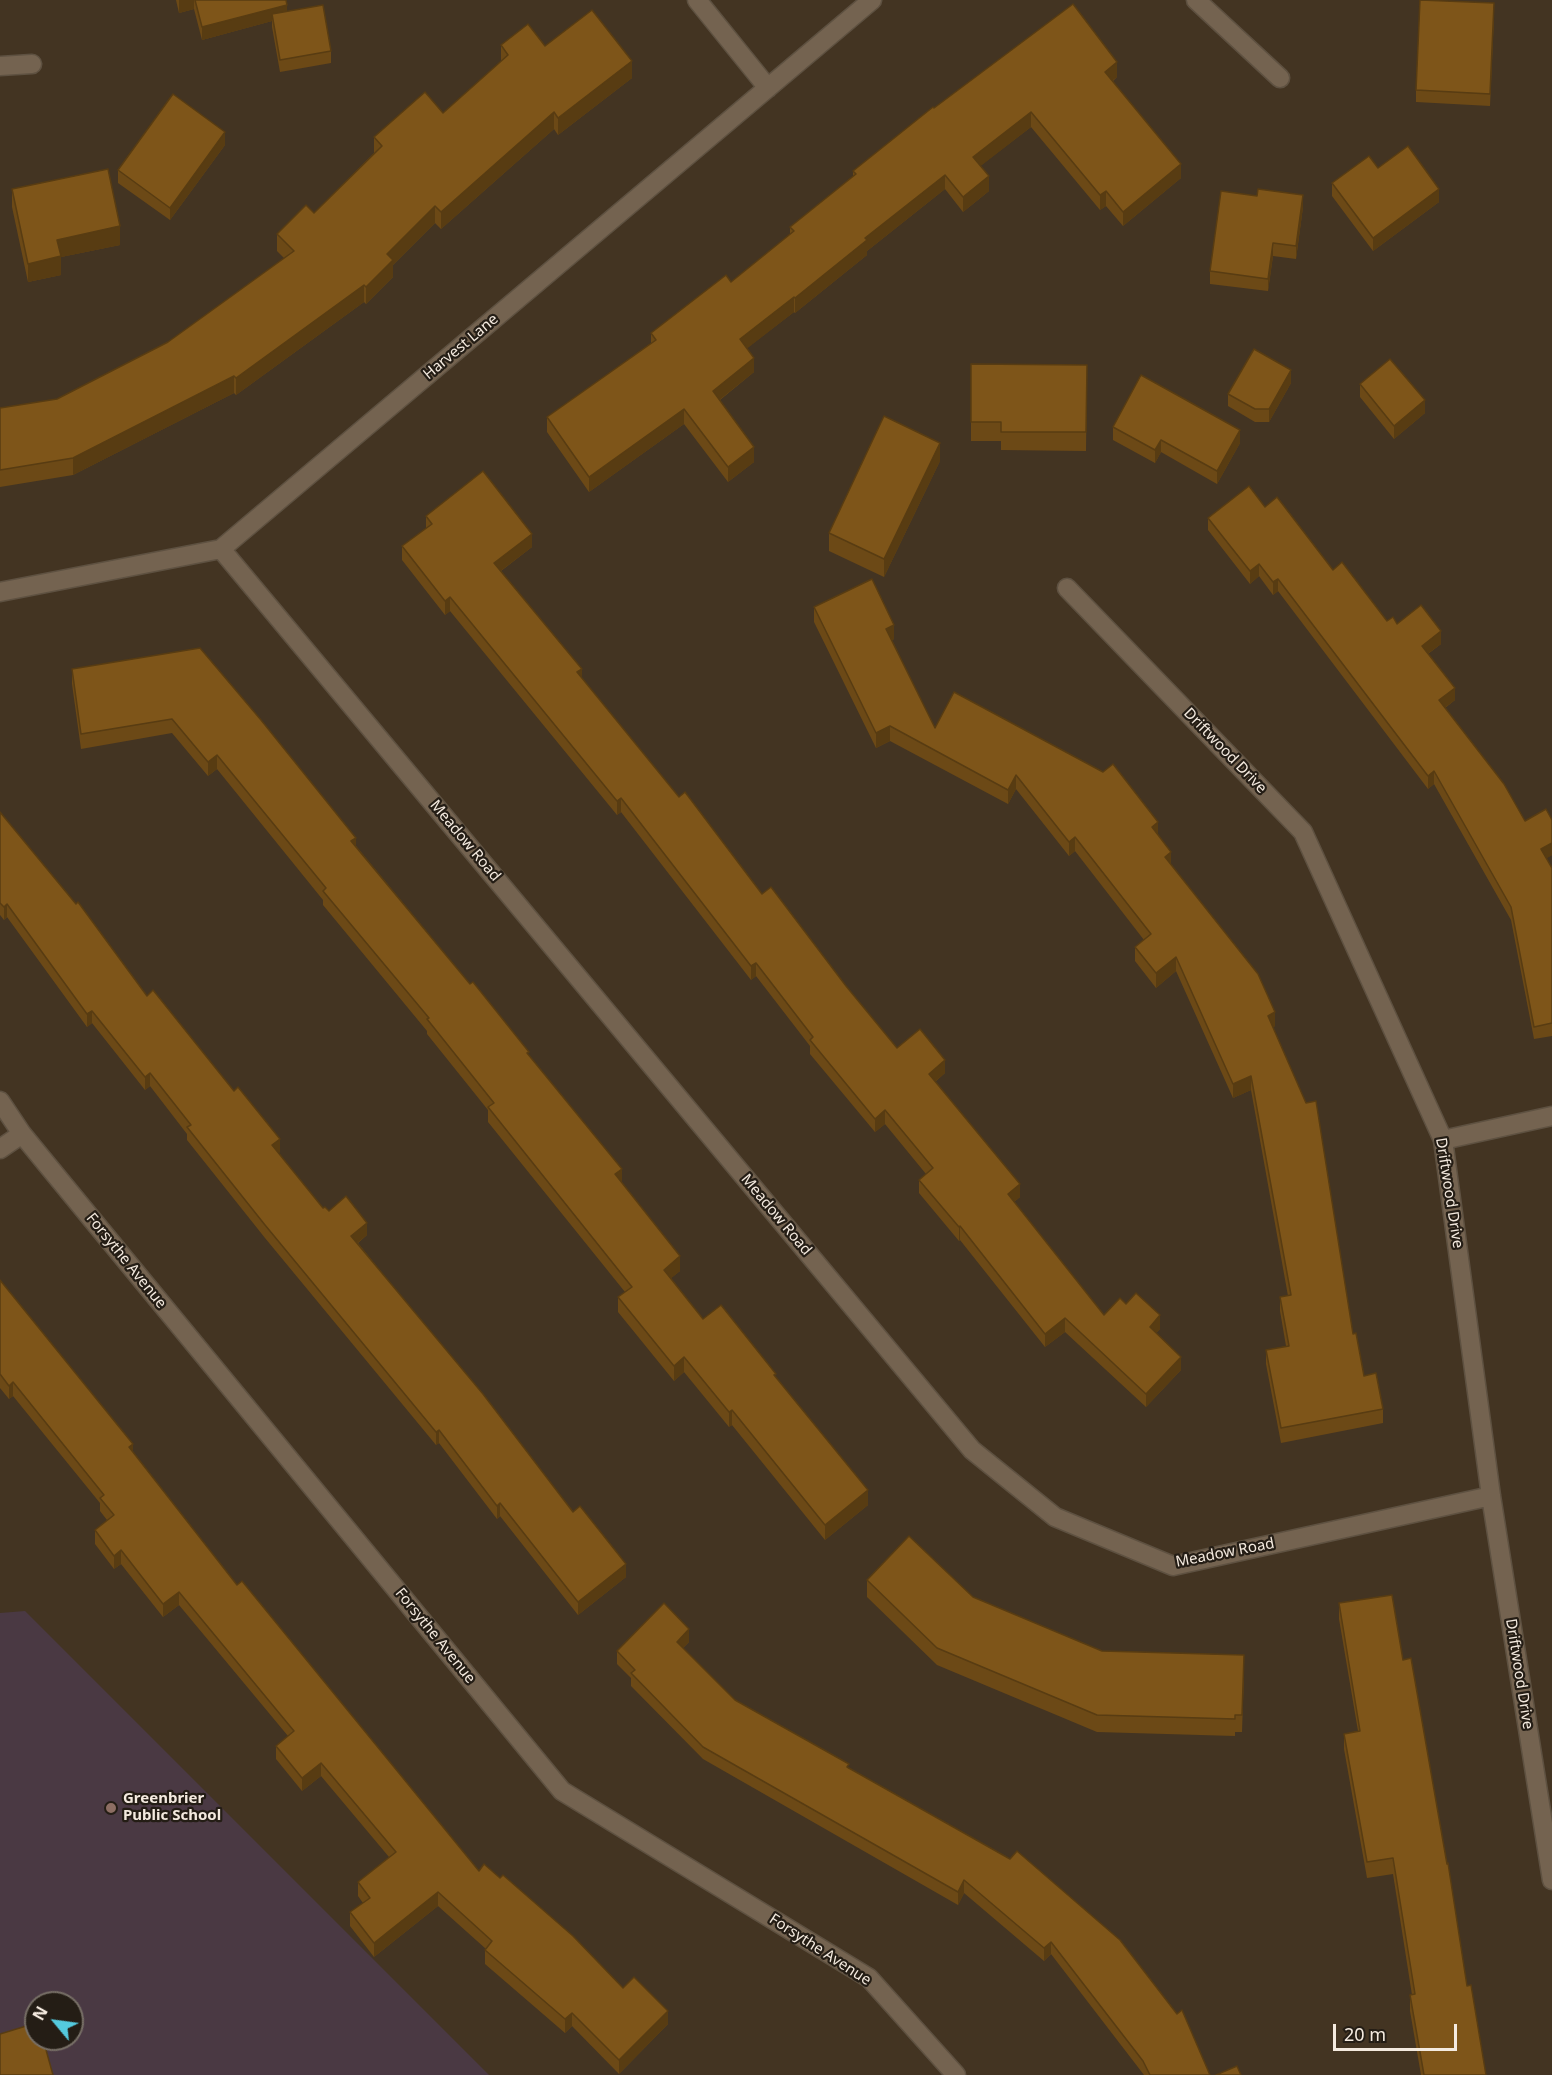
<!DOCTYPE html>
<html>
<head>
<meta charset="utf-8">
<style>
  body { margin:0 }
  #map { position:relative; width:1552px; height:2075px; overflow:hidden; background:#433422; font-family:"Noto Sans",sans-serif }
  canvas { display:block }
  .north { position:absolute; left:24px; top:1991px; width:60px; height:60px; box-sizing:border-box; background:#241d15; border:2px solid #776f66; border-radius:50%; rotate:299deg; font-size:16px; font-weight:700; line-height:24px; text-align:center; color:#f4eadf }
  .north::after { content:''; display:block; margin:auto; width:21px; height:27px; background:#54cade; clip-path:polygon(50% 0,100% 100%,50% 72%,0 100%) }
  .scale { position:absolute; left:1333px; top:2024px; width:124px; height:27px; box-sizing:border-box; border:3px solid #f4eadf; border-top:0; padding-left:8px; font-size:18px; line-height:21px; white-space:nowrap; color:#f4eadf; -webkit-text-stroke:4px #241d15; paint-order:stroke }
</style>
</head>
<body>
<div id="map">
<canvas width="1552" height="2075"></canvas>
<div class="north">N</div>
<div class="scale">20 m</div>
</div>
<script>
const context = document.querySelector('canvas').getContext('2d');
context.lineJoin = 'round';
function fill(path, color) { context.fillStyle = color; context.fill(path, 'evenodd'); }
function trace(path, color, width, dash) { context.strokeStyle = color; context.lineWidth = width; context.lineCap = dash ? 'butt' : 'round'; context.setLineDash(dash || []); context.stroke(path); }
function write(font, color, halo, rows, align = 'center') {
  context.font = font + ' "Noto Sans",sans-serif'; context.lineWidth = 4.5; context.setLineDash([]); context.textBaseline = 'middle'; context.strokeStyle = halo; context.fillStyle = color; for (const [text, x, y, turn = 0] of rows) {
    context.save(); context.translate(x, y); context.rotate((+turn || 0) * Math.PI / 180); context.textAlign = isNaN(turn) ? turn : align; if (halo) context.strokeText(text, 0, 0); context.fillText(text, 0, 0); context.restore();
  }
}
fill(new Path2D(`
  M25 1611 489 2075H0V1613ZM36 2003H72V2039H36Z`), '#4a3943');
const street = new Path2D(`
  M697 0 768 88
  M1196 0 1280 78
  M0 66 32 64
  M221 549 972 1450 1055 1517 1173 1566 1491 1496
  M1067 588 1303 832 1443 1140 1491 1496 1552 1880
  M0 592 221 549 872 0
  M0 1101 22 1134 49 1167 562 1791 869 1978 956 2075
  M1443 1140 1552 1116
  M0 1149 22 1134`);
trace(street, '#5e5141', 21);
trace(street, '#746350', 18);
fill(new Path2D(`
  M176 0H286L287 12 331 51V63L280 72 272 27V21L202 40 194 9 179 13Z
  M1494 16 1490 106 1416 102V90Z
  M501 45 545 46 632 78 558 135 554 129 441 229 435 223 393 265V277L366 304 364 302 236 395 234 393 73 475 0 487V408L57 399 168 342 284 258 277 251V234L314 213 374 153V137L443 113 501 62Z
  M1117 77 1113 81 1181 178 1123 226 1106 206 1100 210 1031 127 980 166 989 191 963 212 945 189 867 251V255L795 313 794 312 747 348 754 372 720 400 754 462 728 482 684 424 589 492 547 432V417L651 343V333L731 282 790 235V227L853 176V171L934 108Z
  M225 145 170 220 118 183V170Z
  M1378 168 1439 202 1373 251 1332 196V183Z
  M12 189 120 245 61 257V275L28 282 12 207Z
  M1303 207 1296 259 1273 256 1268 291 1210 284V271Z
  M971 364 1087 365 1086 451 1001 450V441H971Z
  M1291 383 1269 422H1255L1228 406V394Z
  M1360 384 1425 413 1394 439 1360 397Z
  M1113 427 1240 443 1217 484 1161 452 1155 463 1113 440Z
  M940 461 884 577 829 551V533Z
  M1265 507 1387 621 1397 624 1441 644 1428 654 1455 700 1445 708 1525 821 1552 820V855L1546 858 1552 868V1036L1534 1039 1511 920 1434 784 1428 789 1278 591 1273 595 1259 576 1250 584 1208 530V518Z
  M426 516 532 547 501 571 582 678 679 797 762 894 846 986 897 1048 945 1073 935 1082 1020 1197 1014 1202 1104 1315 1126 1304 1160 1329 1156 1333 1181 1370 1146 1407 1065 1332 1045 1347 960 1240 959 1241 919 1193V1180L926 1174 885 1124 875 1132 810 1054V1046L756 976 751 980 621 812 617 815 450 611 445 615 402 560V546L426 528Z
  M814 607 894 639 892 640 935 728 1158 834 1171 865 1275 1026 1273 1027 1353 1334 1364 1376 1383 1409V1423L1281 1443 1266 1364V1350L1286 1346 1280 1311V1297L1288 1296 1251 1090 1233 1098 1176 971 1156 988 1135 961V947L1144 940 1075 851 1069 856 1016 789 1008 804 890 741 876 748 814 622Z
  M200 648 356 846 529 1055 622 1183 680 1271 671 1278 703 1319 776 1377 868 1505 825 1540 732 1425 729 1427 684 1372 674 1381 618 1312V1297L625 1292 488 1122V1110L427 1034V1031L323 905V900L217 769 208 776 172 733 81 749 72 684V669Z
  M0 812 147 996 280 1152 278 1153 323 1208 367 1235 358 1243 626 1577 578 1615 500 1516 497 1519 439 1443 436 1445 265 1238 187 1140V1134L150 1086 145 1090 92 1023 87 1027 7 917 4 920 0 915Z
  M0 1280 133 1453 237 1585 479 1871 668 2024 619 2074 572 2026 565 2033 485 1964V1950L486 1949 438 1906 374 1957 350 1926V1912L363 1903 358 1896V1882L389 1857 321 1776 302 1791 276 1759V1746L288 1736 179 1605 163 1617 121 1564 114 1569 95 1544V1530L107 1520 100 1511V1503L13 1396 9 1399 0 1388Z
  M867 1580 973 1597 1102 1651 1244 1672 1242 1732H1235V1736L1097 1732 937 1665 867 1597Z
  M1339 1603 1403 1660 1467 1986 1486 2075H1421L1410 2011V1995H1412L1393 1874 1367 1878 1344 1749V1734L1358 1731 1339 1619Z
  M689 1642 683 1648 735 1700 849 1768 1210 2075H1144L1051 1954 1044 1961 964 1893 958 1905 703 1759 631 1686V1678L617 1664V1651Z`), '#6c4916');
fill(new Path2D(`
  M179 0H194V9L179 13Z
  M287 5V18L272 14V21L202 40V27Z
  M632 61V78L558 135V118Z
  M1117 62V77L1105 86V72Z
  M554 112V129L441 229V212Z
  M1031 112V127L973 172V157Z
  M225 132V145L170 220V208Z
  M1181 164V178L1123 226V212Z
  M945 175V189L867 251V255L795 313V298L865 238Z
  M989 176V191L963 212V197Z
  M1439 189V202L1373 251V238Z
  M1106 191V206L1100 210V195Z
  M1303 195V207L1296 259V246Z
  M435 206V223L393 265V277L366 304V287L387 254Z
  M120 226V245L61 257V275L28 282V264L57 240Z
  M1273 243V256L1268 291V279Z
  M364 285V302L236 395V378Z
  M794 297V312L740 354V339Z
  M754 358V372L713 405V391Z
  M1291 370V383L1269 422V409Z
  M234 376V393L73 475V458Z
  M1425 400V413L1394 439V426Z
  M684 409V424L589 492V477Z
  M1240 430V443L1217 484V471Z
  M1161 440V452L1155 463V450Z
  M940 443V461L884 577V559Z
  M754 447V462L728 482V467Z
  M532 534V547L494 576V563Z
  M1259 564V576L1250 584V571Z
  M1278 579V591L1273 595V582Z
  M450 597V611L445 615V601Z
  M894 625V639L886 643V629Z
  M1441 631V644L1422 658V646Z
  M582 669V682L577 672Z
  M1455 688V700L1439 712V700Z
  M890 726V741L876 748V733Z
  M217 755V769L208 776V762Z
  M1434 771V784L1428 789V776Z
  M1016 775V789L1008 804V790Z
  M621 798V812L617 815V801Z
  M1158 822V836L1152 827Z
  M1075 837V851L1069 856V842Z
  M356 838V852L351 841Z
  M1552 843V855L1541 862V849Z
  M1171 852V866L1165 857Z
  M7 904V917L4 920V907Z
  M1176 957V971L1156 988V973Z
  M756 963V976L751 980V966Z
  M92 1011V1023L87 1027V1014Z
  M1275 1012V1026L1268 1030V1016Z
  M945 1060V1073L929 1087V1074Z
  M150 1073V1086L145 1090V1077Z
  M1251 1076V1090L1233 1098V1084Z
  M885 1110V1124L875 1132V1119Z
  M280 1139V1152L272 1157V1145Z
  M622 1169V1183L615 1174Z
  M1020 1184V1197L1008 1207V1194Z
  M367 1223V1235L351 1248V1236Z
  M960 1226V1240L959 1241V1227Z
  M680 1256V1271L664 1284V1270Z
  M1160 1315V1329L1150 1340V1327Z
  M1065 1318V1332L1045 1347V1334Z
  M684 1357V1372L674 1381V1366Z
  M1181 1357V1370L1146 1407V1394Z
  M13 1382V1396L9 1399V1386Z
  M732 1410V1425L729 1427V1412Z
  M439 1430V1443L436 1445V1432Z
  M133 1444V1458L129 1447Z
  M868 1490V1505L825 1540V1525Z
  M500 1503V1516L497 1519V1506Z
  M121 1550V1564L114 1569V1556Z
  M626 1564V1577L578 1615V1602Z
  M179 1592V1605L163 1617V1604Z
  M689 1629V1642L677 1654V1642Z
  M321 1763V1776L302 1791V1778Z
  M964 1880V1893L958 1905V1892Z
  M438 1892V1906L374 1957V1943Z
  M1051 1942V1954L1044 1961V1948Z
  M668 2011V2024L619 2074V2060Z
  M572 2013V2026L565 2033V2019Z`), '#583c12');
const building = new Path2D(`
  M195 0H286L287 5 202 27Z
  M1420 0 1494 3 1490 94 1416 90Z
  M1073 4 1117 62 1105 72 1181 164 1123 212 1106 191 1100 195 1031 112 973 157 989 176 963 197 945 175 865 238 867 240 795 298 794 297 740 339 754 358 713 391 754 447 728 467 684 409 589 477 547 417 656 340 651 333 726 275 731 282 794 231 790 227 856 174 853 171 933 107 934 108Z
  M323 5 331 51 280 60 272 14Z
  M592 10 632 61 558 118 554 112 441 212 435 206 387 254 393 260 366 287 364 285 236 378 234 376 73 458 0 470V408L57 399 168 342 294 251 277 234 306 205 314 213 382 146 374 137 425 92 443 113 508 55 501 45 528 24 545 46Z
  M173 94 225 132 170 208 118 170Z
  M1408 146 1439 189 1373 238 1332 183 1369 156 1378 168Z
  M108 169 120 226 57 240 61 256 28 264 12 189Z
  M1258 189 1303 195 1296 246 1273 243 1268 279 1210 271 1221 191 1257 196Z
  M1254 349 1291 370 1269 409H1255L1228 394Z
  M1390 359 1425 400 1394 426 1360 384Z
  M971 364 1087 365 1086 432H1001V422H971Z
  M1141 375 1240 430 1217 471 1161 440 1155 450 1113 427Z
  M884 416 940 443 884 559 829 533Z
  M483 471 532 534 494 563 582 669 577 672 679 797 685 792 762 894 771 887 846 986 897 1048 920 1029 945 1060 929 1074 1020 1184 1008 1194 1104 1315 1120 1298 1126 1304 1136 1293 1160 1315 1150 1327 1181 1357 1146 1394 1065 1318 1045 1334 960 1226 959 1227 919 1180 933 1168 885 1110 875 1119 810 1040 813 1037 756 963 751 966 621 798 617 801 450 597 445 601 402 546 432 524 426 516Z
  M1249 486 1265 507 1277 497 1333 570 1342 562 1387 621 1393 617 1397 624 1421 605 1441 631 1422 646 1455 688 1439 700 1504 784 1525 821 1546 809 1552 820V843L1541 849 1552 868V1023L1534 1027 1511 907 1434 771 1428 776 1278 579 1273 582 1259 564 1250 571 1208 518Z
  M872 579 894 625 886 629 935 728 954 692 1103 772 1113 764 1158 822 1152 827 1171 852 1165 857 1258 974 1275 1012 1268 1016 1306 1103 1316 1101 1353 1334 1356 1333 1364 1376 1376 1373 1383 1409 1281 1428 1266 1350 1289 1346 1280 1297 1291 1295 1251 1076 1233 1084 1176 957 1156 973 1135 947 1151 934 1075 837 1069 842 1016 775 1008 790 890 726 876 733 814 607Z
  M200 648 261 720 356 838 351 841 470 984 473 982 529 1052 527 1053 622 1169 615 1174 680 1256 664 1270 703 1319 721 1305 776 1374 774 1375 868 1490 825 1525 732 1410 729 1412 684 1357 674 1366 618 1297 632 1287 488 1107 494 1103 427 1019 429 1018 323 891 326 888 217 755 208 762 172 719 81 734 72 669Z
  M0 812 76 904 78 902 147 996 153 990 234 1091 238 1087 280 1139 272 1145 323 1208 325 1207 329 1211 346 1196 367 1223 351 1236 483 1394 573 1512 580 1506 626 1564 578 1602 500 1503 497 1506 439 1430 436 1432 265 1225 187 1127 191 1125 150 1073 145 1077 92 1011 87 1014 7 904 4 907 0 903Z
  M0 1280 133 1444 129 1447 237 1585 242 1581 479 1871 484 1864 500 1878 503 1875 573 1936 623 1988 634 1977 668 2011 619 2060 572 2013 565 2019 485 1950 492 1941 438 1892 374 1943 350 1912 370 1898 358 1882 396 1852 321 1763 302 1778 276 1746 294 1731 179 1592 163 1604 121 1550 114 1556 95 1530 114 1515 100 1498 104 1495 13 1382 9 1386 0 1374Z
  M909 1536 973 1597 1102 1651 1244 1655 1242 1715H1235V1719L1097 1715 937 1648 867 1580Z
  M1392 1595 1403 1660 1411 1658 1447 1864 1448 1863 1467 1986 1471 1985 1486 2075H1424L1410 1995 1415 1994 1393 1858 1367 1862 1344 1734 1360 1731 1339 1603Z
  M664 1603 689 1629 677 1642 735 1700 849 1764 847 1767 1010 1859 1017 1851 1120 1940 1177 2014 1182 2010 1210 2075H1150L1143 2061 1051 1942 1044 1948 964 1880 958 1892 703 1747 631 1673 635 1670 617 1651Z
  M36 2023V2039H43L53 2075H0V2034Z
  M1237 2066 1241 2075H1216Z`);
fill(building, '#7e5519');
trace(building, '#583c12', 1.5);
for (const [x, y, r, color] of [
  [111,1808,6,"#8d6e63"]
]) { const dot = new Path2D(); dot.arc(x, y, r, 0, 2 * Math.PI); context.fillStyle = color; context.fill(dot); trace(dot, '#241d15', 2); }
write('15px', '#f4eadf', '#241d15', [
  ["Harvest Lane",461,347,-40],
  ["Driftwood Drive",1225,751,46],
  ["Meadow Road",465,841,50],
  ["Driftwood Drive",1449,1193,81],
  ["Meadow Road",776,1215,50],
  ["Forsythe Avenue",126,1261,51],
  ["Meadow Road",1225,1553,-11],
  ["Forsythe Avenue",435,1636,51],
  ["Driftwood Drive",1519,1674,81],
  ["Forsythe Avenue",820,1950,33]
]);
write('bold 15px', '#f4eadf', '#241d15', [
  ["Greenbrier",123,1799],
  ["Public School",123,1816]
], 'left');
</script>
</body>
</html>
